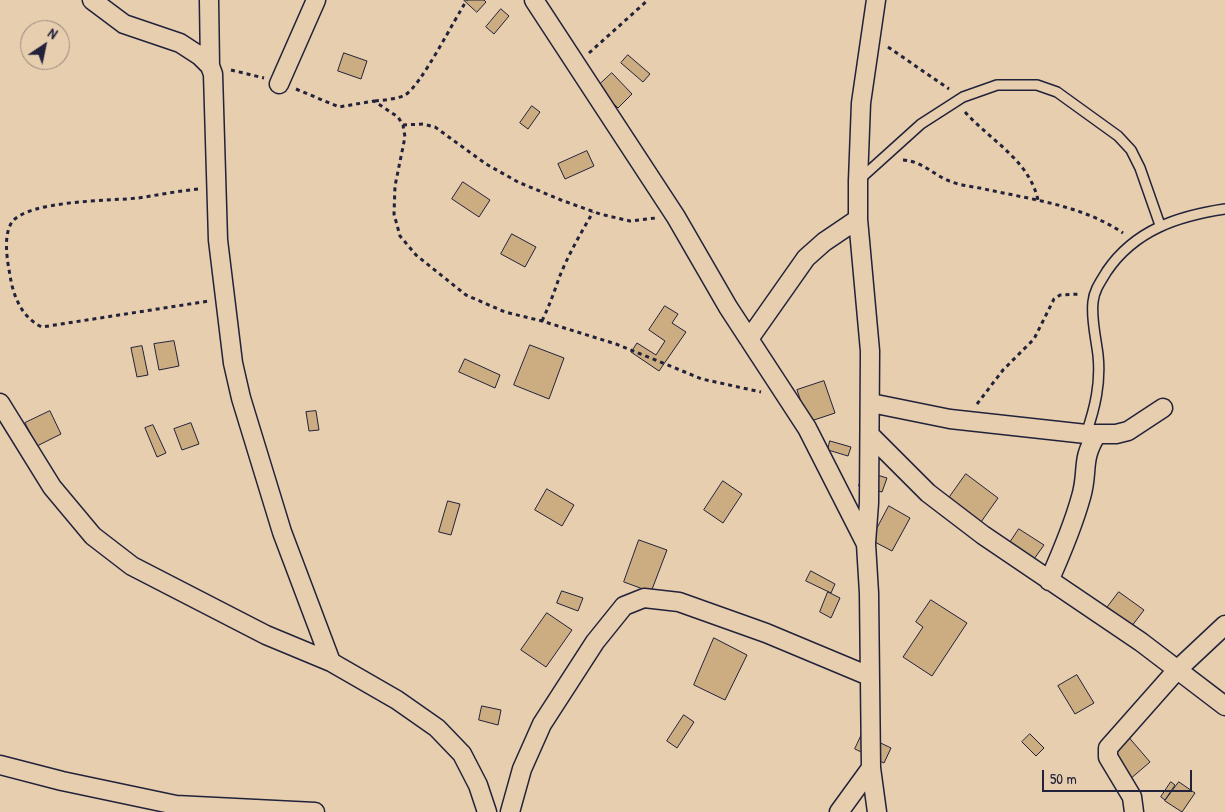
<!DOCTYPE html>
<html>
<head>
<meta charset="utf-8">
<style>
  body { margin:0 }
  #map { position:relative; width:1225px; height:812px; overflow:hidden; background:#e6ceae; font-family:"Patrick Hand",sans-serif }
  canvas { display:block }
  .north { position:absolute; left:20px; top:20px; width:50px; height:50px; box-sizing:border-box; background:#e6ceae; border:1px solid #988980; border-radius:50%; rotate:34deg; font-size:14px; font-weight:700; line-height:20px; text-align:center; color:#22223b }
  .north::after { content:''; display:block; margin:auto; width:18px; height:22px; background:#22223b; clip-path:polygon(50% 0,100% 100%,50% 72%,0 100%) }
  .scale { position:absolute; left:1042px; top:770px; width:150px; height:22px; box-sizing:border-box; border:2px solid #22223b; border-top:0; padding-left:6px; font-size:15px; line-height:18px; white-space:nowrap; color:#22223b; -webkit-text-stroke:4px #e6ceae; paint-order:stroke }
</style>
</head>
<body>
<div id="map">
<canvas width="1225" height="812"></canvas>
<div class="north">N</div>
<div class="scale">50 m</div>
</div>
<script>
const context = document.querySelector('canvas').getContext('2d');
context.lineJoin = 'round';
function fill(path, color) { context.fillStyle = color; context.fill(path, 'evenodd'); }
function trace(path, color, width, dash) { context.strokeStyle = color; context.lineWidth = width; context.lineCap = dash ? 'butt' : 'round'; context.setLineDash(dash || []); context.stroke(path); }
const building = new Path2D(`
  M464 0H484L486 2 477 12Z
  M501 9 509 16 494 34 486 27Z
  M344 53 367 61 361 79 338 71Z
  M628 55 650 74 643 82 621 63Z
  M612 73 632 94 618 108 597 87Z
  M532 106 540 112 528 129 520 123Z
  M587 151 594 166 565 179 558 164Z
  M463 182 490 200 479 217 452 199Z
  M512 234 536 247 525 267 501 254Z
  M665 306 678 314 672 323 686 332 659 371 631 352 637 343 656 355 665 341 649 330Z
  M174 341 179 366 159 370 154 344Z
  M530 345 564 358 549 399 514 385Z
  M142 346 148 375 137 377 131 348Z
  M465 359 500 375 495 388 459 372Z
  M824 381 835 413 808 422 797 390Z
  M50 411 61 434 37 446 25 423Z
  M316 411 319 430 309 431 306 412Z
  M191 423 199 444 182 450 174 429Z
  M153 425 166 453 157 457 145 428Z
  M830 441 851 447 848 456 828 450Z
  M864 471 887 478 882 492 859 486Z
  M966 474 998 498 981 522 949 498Z
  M723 481 742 494 723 523 704 510Z
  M547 489 574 505 562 526 535 510Z
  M448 501 460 504 451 535 439 532Z
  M889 506 910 518 892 551 871 540Z
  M1019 529 1044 545 1029 566 1005 550Z
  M639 540 667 550 651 592 624 582Z
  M811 571 835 584 831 593 806 581Z
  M562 591 583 598 578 611 557 603Z
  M828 592 840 598 831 618 820 612Z
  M1119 592 1144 610 1128 631 1103 613Z
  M931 600 967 623 932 676 903 657 923 627 916 622Z
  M547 613 572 630 546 667 521 650Z
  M714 638 747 655 725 700 694 685Z
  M1077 675 1094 703 1075 714 1058 686Z
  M482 706 501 710 498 725 479 720Z
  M684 715 694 722 677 748 667 741Z
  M862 734 891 748 884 763 855 749Z
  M1030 734 1044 748 1036 756 1022 742Z
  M1126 734 1150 762 1129 780 1105 752Z
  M1171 782 1175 785 1165 800 1161 797Z
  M1179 782 1195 793 1182 812 1165 801Z`);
fill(building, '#ccac81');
trace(building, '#22223b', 1);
const service = new Path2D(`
  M860 179 921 124 963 97 997 85H1037L1057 92 1118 136 1131 150 1140 168 1160 225
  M1086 434C1095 408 1101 383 1098 355 1096 338 1091 319 1093 302 1094 290 1101 281 1107 271 1135 230 1178 216 1225 209`);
const minor = new Path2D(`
  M92 0 124 24 180 43 200 56 210 66 213 74 218 240 233 363 241 398 282 532 331 662
  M209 0 210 66
  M534 0 676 217 728 307 807 428 866 544 869 593 871 768 877 812
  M279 84 316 0
  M749 339 806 258 824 242 858 219
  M0 403 52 487 93 536 132 566 266 635 331 662 397 700 437 728 462 754 478 785 487 812
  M871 403 950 419 1086 434H1116L1128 431 1163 408
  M871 436 928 493 983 535 1141 642 1225 706
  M866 543 869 503 870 351 858 219V181L861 103 876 0
  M1049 581C1061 554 1073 526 1081 497 1089 470 1080 461 1097 434
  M0 765 62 781 176 805 315 812
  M510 812 522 769 542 724 595 642 624 606 644 598 679 602 766 633 869 676
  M839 812 871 768
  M1134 812 1132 797 1108 757V748L1177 670 1225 625`);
trace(service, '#22223b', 12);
trace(minor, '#22223b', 21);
trace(new Path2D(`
  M888 47 949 89
  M589 53 648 0
  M231 70 264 78
  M296 89 339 107 374 101 398 117 403 125 405 137 395 186 394 214 400 236 416 255 466 295 505 312 542 321 616 344 702 379 761 392
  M375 101C385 100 397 99 405 95 421 86 455 18 467 0
  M965 112C991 141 1029 160 1038 200
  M403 125 423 124 435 127 486 164 518 182 561 200 600 214 630 221 656 218
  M903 160C923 161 934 176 952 182 963 186 977 187 989 190 1035 200 1083 206 1123 233
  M198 189C178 191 158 195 138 198 110 201 29 200 12 222 3 235 7 260 10 275 13 296 22 318 42 327L209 301
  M542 321C549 306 554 293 559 278 568 255 581 233 593 212
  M977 404 1003 370 1034 339 1054 299 1060 295 1080 294`), '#22223b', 3, [4, 4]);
trace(service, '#e6ceae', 9);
trace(minor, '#e6ceae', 18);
</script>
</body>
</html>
